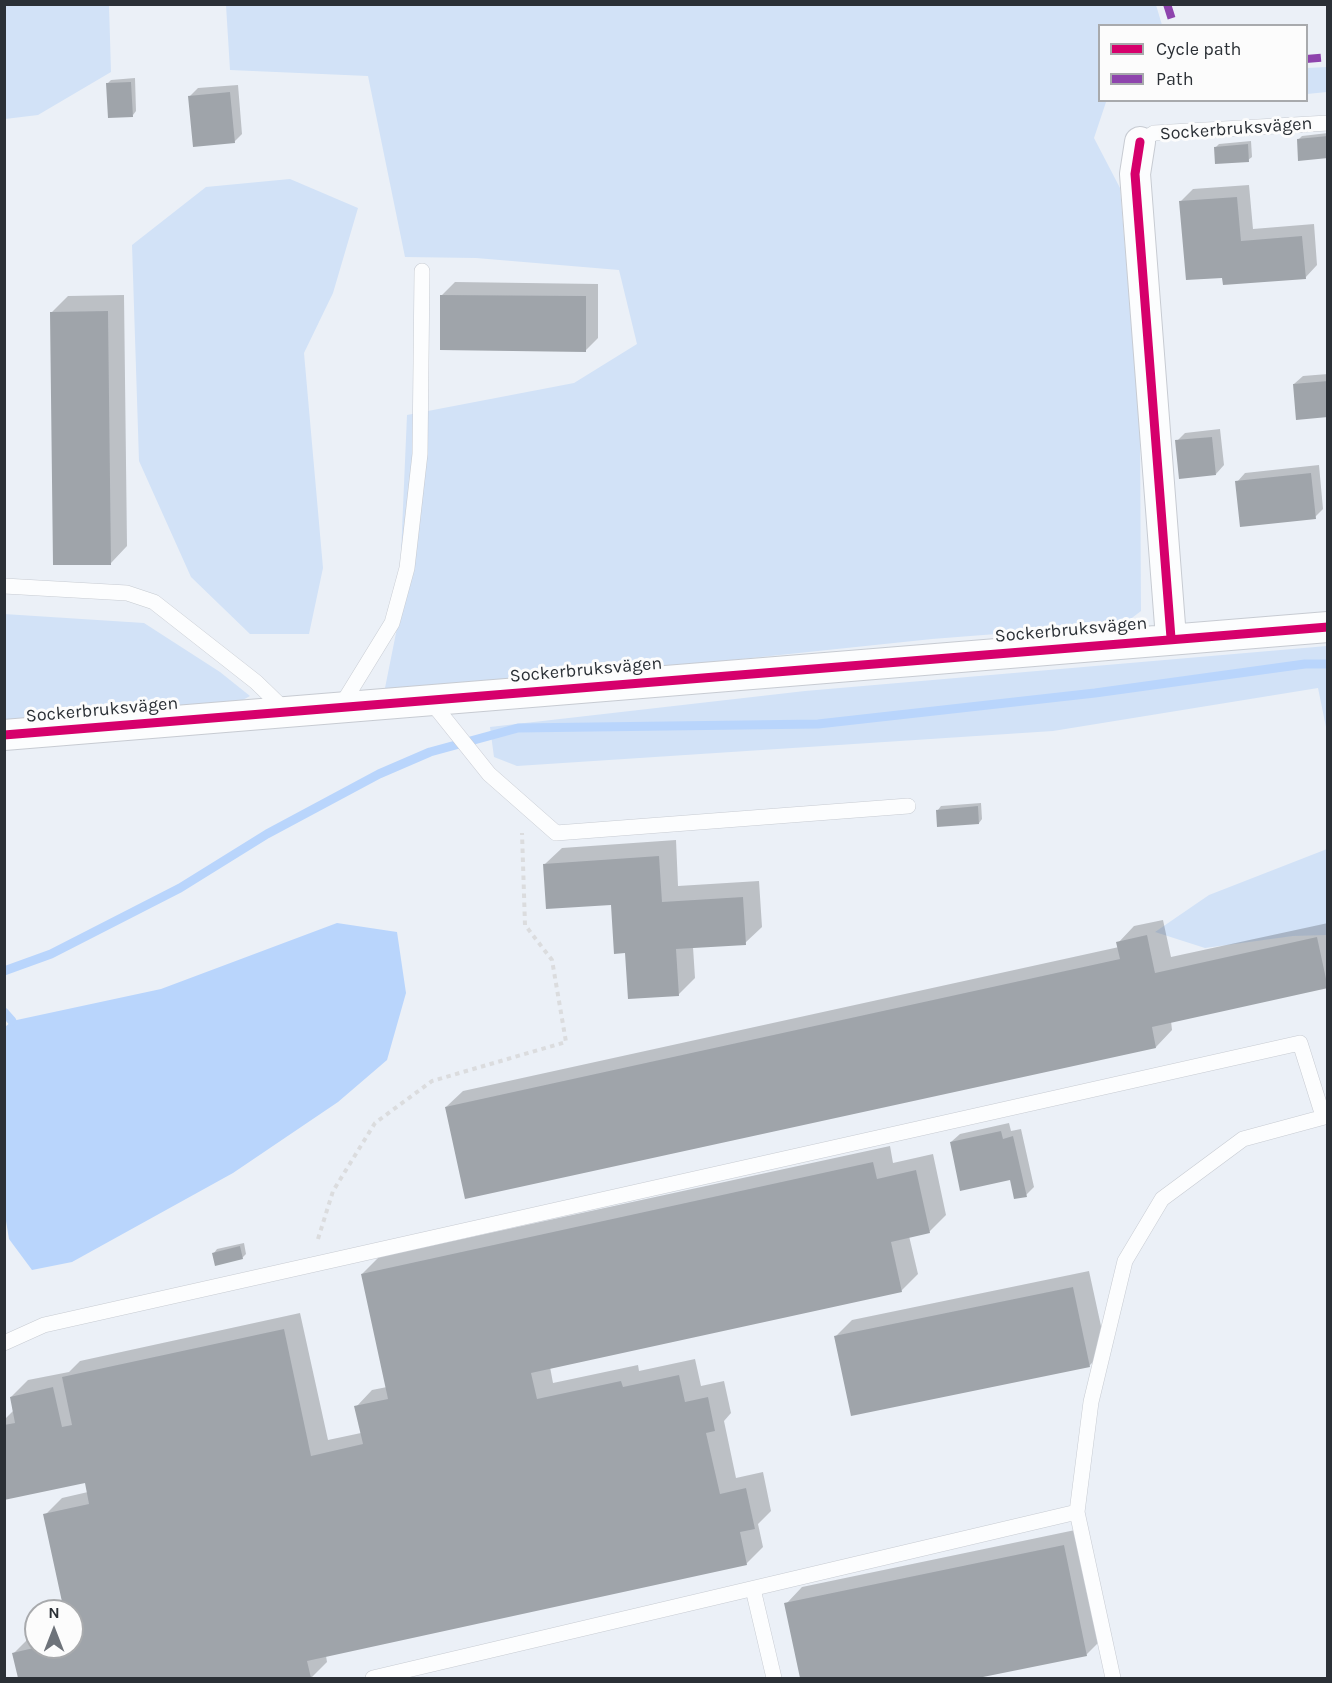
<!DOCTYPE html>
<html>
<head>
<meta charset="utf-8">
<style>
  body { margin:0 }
  #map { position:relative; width:1332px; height:1683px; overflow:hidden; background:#ebf0f7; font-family:Karla,sans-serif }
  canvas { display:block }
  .frame { position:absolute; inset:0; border:6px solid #2b3036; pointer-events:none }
  .legend { position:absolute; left:1098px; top:24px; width:210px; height:78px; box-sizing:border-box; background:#fcfcfc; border:2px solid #a8aaad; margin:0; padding:8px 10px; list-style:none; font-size:18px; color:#2b3036 }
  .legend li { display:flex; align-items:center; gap:12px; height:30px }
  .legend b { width:30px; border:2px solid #a8aaad }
  .north { position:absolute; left:24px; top:1599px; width:60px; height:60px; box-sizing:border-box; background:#fcfcfc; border:2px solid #a8aaad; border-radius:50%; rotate:0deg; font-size:16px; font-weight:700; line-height:24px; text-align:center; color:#2b3036 }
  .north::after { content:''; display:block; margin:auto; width:21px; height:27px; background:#6e737a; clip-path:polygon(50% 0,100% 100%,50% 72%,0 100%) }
</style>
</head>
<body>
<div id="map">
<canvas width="1332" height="1683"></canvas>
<div class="frame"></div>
<ul class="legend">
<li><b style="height:8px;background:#d6006c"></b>Cycle path</li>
<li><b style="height:8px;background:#8e44ad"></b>Path</li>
</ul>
<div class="north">N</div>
</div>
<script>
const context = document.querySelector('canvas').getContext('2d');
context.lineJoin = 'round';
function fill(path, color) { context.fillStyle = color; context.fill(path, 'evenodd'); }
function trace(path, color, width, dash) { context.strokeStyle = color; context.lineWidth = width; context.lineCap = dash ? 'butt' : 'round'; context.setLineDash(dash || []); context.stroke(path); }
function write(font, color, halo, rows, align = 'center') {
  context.font = font + ' Karla,sans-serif'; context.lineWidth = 6; context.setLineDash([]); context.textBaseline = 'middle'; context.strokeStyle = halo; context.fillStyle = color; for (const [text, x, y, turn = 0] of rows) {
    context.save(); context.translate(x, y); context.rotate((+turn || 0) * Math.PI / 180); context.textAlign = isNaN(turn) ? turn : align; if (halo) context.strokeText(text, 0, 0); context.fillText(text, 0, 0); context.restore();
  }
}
fill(new Path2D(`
  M5 4 109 5 111 72 38 115 5 119Z
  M226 5H1156L1162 25 1100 26V100L1109 101 1106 102 1094 138 1120 188 1140 427 1141 611 1124 624 932 639 466 688H385L398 623 407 415 574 383 637 344 619 270 476 258 405 257 368 76 230 70Z
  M1327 67V92L1307 94V68Z
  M290 179 358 208 333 293 304 353 323 568 309 634H250L191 577 139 461 132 245 206 187Z
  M4 614 144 623 220 672 250 696 232 706 5 722Z
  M1327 646V732L1318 688 1053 731 517 766 494 757 490 727 805 691Z
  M1327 849V935L1293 936 1205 948 1155 932 1209 895Z`), '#d2e2f7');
fill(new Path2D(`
  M337 923 397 932 406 993 387 1060 338 1102 233 1173 72 1262 32 1270 9 1239 5 1215V1027L12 1021 161 989Z`), '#b9d5fc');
fill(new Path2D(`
  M135 78 136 111 133 115 107 84 111 80Z
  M238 85 242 134 234 142 190 96 198 88Z
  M1328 133V157L1298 140 1302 136Z
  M1251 141 1252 157 1248 160 1215 148 1219 144Z
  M1249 185 1253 229 1314 224 1317 265 1305 278 1224 276 1181 201 1193 189Z
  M455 282 598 284V338L585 351 442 295Z
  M124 295 127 546 111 563 51 313 68 296Z
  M1328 374V416L1294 384 1303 376Z
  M1220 429 1224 465 1216 474 1177 441 1185 433Z
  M1319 465 1323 509 1315 517 1237 482 1245 473Z
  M981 803 982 819 979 823 938 810 941 806Z
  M676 840 678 886 759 881 762 927 745 943 693 947 695 978 678 995 626 952 612 904 545 864 562 848Z
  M1163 920 1171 957 1328 923V987L1171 1021 1172 1030 1156 1047 446 1107 463 1091 1119 947 1118 943 1134 926Z
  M1009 1123 1011 1131 1021 1129 1034 1187 1026 1195 1011 1179 951 1142 960 1134Z
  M890 1146 893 1163 933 1154 946 1215 929 1232 909 1236 918 1274 901 1291 550 1367 553 1383 638 1365 639 1371 695 1359 701 1386 724 1381 731 1413 724 1421 736 1478 763 1472 771 1511 758 1524 763 1547 746 1564 326 1656 327 1662 311 1678H234L233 1676 222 1678H19L14 1653 30 1637 36 1635V1647H72V1611H66L45 1515 62 1498 88 1492 86 1481 4 1499V1420L13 1411 11 1397 28 1380 69 1372 80 1361 300 1313 328 1440 361 1433 356 1407 372 1390 387 1387 362 1274 379 1257Z
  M244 1243 246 1254 242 1258 214 1253 217 1249Z
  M1089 1271 1106 1349 1089 1366 836 1336 852 1320Z
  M1080 1529 1103 1638 1086 1655 971 1678H801L786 1604 802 1587Z`), '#0003');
trace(new Path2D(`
  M4 971 51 954 180 888 267 834 379 774 430 752 518 728 818 724 1095 693 1305 664H1328
  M4 1012 12 1021`), '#b9d5fc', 9);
fill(new Path2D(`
  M131 82 133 117 108 118 106 83Z
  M230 92 235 143 193 147 188 96Z
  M1328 136V158L1298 161 1297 139Z
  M1248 144 1249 162 1215 164 1214 147Z
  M1237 197 1241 241 1302 236 1306 279 1223 285 1222 278 1186 280 1179 201Z
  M440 295 586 296V352L440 350Z
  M108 311 111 565H53L50 312Z
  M1328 381V417L1296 420 1293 384Z
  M1212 437 1216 475 1179 479 1175 440Z
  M1311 473 1316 519 1240 527 1235 481Z
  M978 806 979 824 937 827 936 810Z
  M659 856 662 902 743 897 746 945 676 949 679 996 628 999 625 953 614 954 611 905 546 909 543 864Z
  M1147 935 1155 973 1317 937 1328 988 1152 1027 1156 1048 465 1199 445 1107 1120 959 1116 942Z
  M1001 1131 1003 1139 1013 1136 1027 1197 1014 1199 1010 1180 960 1191 950 1142Z
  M873 1162 877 1179 916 1170 930 1233 891 1242 902 1292 531 1373 537 1399 621 1381 623 1387 679 1375 685 1402 708 1397 715 1431 706 1433 720 1494 746 1488 755 1529 740 1532 747 1565 307 1661 311 1678H18L12 1653 38 1647H72V1611H64L43 1514 89 1504 85 1483 4 1500V1425L15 1423 10 1397 53 1387 62 1427 72 1425 62 1377 284 1329 311 1456 363 1444 354 1406 388 1399 361 1274Z
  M240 1246 243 1259 215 1266 212 1253Z
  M1073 1287 1090 1367 851 1416 834 1336Z
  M1064 1545 1087 1656 978 1678H800L784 1603Z`), '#9fa4aa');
const lane = new Path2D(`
  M1140 142 1154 133 1328 123
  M4 586 127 593 154 602 256 682 286 711
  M429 699 489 774 556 833 908 806
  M341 706 392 623 407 568 420 454 422 271
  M4 1343 44 1325 1300 1043 1323 1116
  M1077 1512 1091 1402 1125 1261 1162 1199 1243 1139 1328 1116
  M753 1589 774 1678
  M373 1678 1077 1512 1113 1678`);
const street = new Path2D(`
  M1140 142 1135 174 1171 638
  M4 735 1328 627`);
trace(lane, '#c7cbd2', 16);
trace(street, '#c7cbd2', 32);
trace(new Path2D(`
  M318 1239 333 1191 375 1123 432 1081 566 1042 552 960 525 925 522 833`), '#dbdcde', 4, [4.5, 4.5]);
trace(lane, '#fcfdfe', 15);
trace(street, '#fcfdfe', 30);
trace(new Path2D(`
  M1167 4 1174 26
  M1306 59 1328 57`), '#8e44ad', 8, [15, 8]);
trace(new Path2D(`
  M1140 142 1135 174 1171 638
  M4 735 1328 627`), '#d6006c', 9);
write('18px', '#2b3036', '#fcfcfc', [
  ["Sockerbruksvägen",1236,129,-4],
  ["Sockerbruksvägen",1071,630,-5],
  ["Sockerbruksvägen",586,670,-5],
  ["Sockerbruksvägen",102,710,-5]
]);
</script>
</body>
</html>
